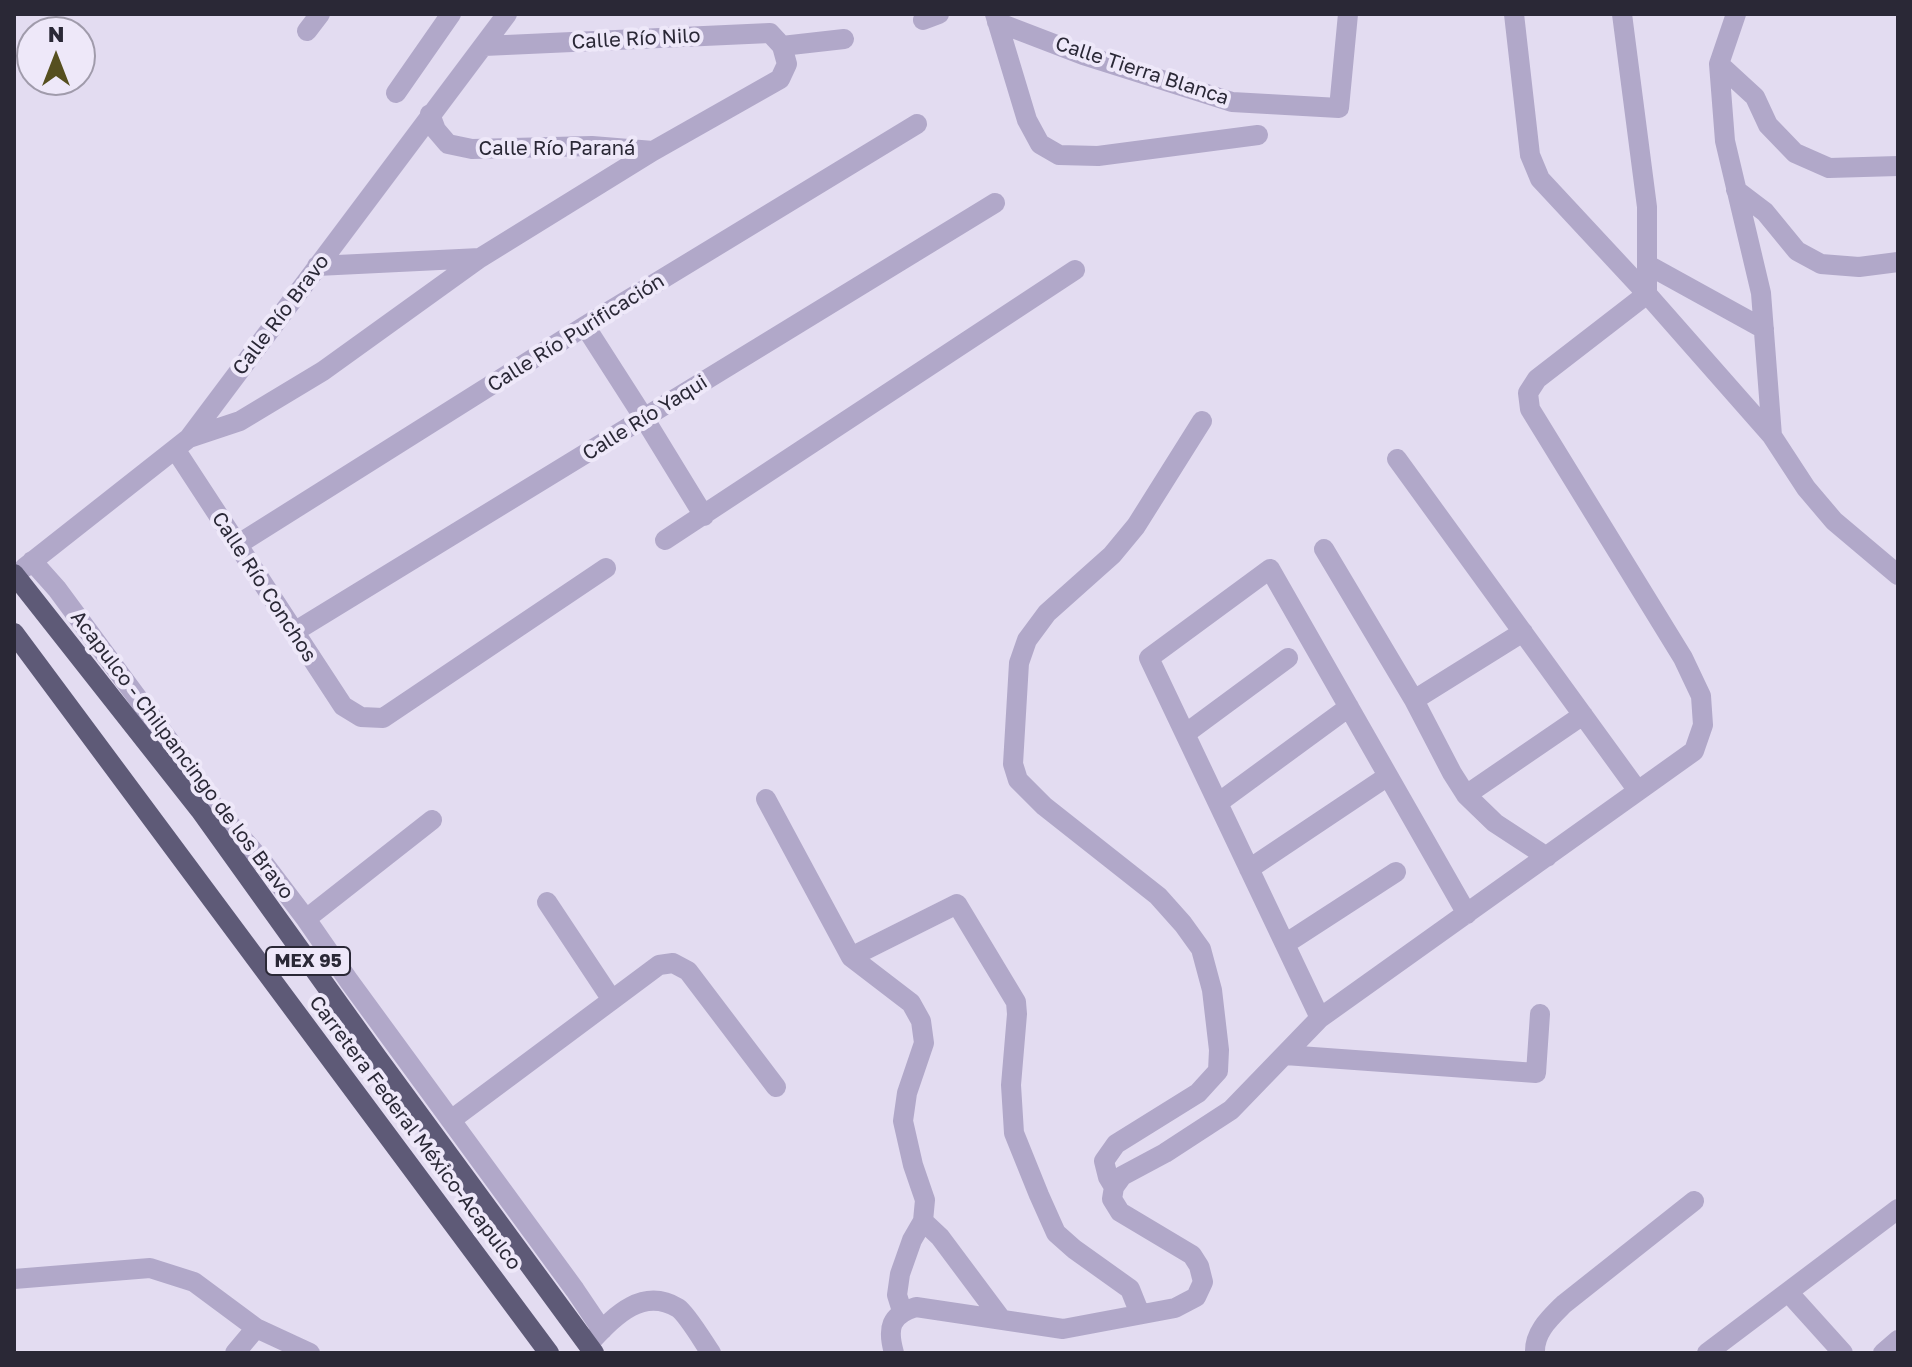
<!DOCTYPE html>
<html>
<head>
<meta charset="utf-8">
<style>
  body { margin:0 }
  #map { position:relative; width:1912px; height:1367px; overflow:hidden; background:#e3dcf1; font-family:"Golos Text",sans-serif }
  canvas { display:block }
  .frame { position:absolute; inset:0; border:16px solid #2a2836; pointer-events:none }
  .north { position:absolute; left:16px; top:16px; width:80px; height:80px; box-sizing:border-box; background:#eee8f9; border:2px solid #a09bab; border-radius:50%; rotate:0deg; font-size:22px; font-weight:700; line-height:32px; text-align:center; color:#2a2836 }
  .north::after { content:''; display:block; margin:auto; width:28px; height:36px; background:#564f1f; clip-path:polygon(50% 0,100% 100%,50% 72%,0 100%) }
</style>
</head>
<body>
<div id="map">
<canvas width="1912" height="1367"></canvas>
<div class="frame"></div>
<div class="north">N</div>
</div>
<script>
const context = document.querySelector('canvas').getContext('2d');
context.lineJoin = 'round';
function trace(path, color, width, dash) { context.strokeStyle = color; context.lineWidth = width; context.lineCap = dash ? 'butt' : 'round'; context.setLineDash(dash || []); context.stroke(path); }
function write(font, color, halo, rows, align = 'center') {
  context.font = font + ' "Golos Text",sans-serif'; context.lineWidth = 8; context.setLineDash([]); context.textBaseline = 'middle'; context.strokeStyle = halo; context.fillStyle = color; for (const [text, x, y, turn = 0] of rows) {
    context.save(); context.translate(x, y); context.rotate((+turn || 0) * Math.PI / 180); context.textAlign = isNaN(turn) ? turn : align; if (halo) context.strokeText(text, 0, 0); context.fillText(text, 0, 0); context.restore();
  }
}
trace(new Path2D(`
  M995 14 1027 120 1040 144 1059 155 1098 156 1258 135
  M1514 14 1530 155 1540 179 1647 294 1772 436 1806 488 1834 521 1898 575
  M1736 14 1719 64 1725 141 1761 293 1772 436
  M923 20 939 14
  M997 22 1083 55 1232 102 1339 108 1348 14
  M307 31 320 14
  M782 46 844 39
  M1719 64 1755 97 1768 125 1795 153 1829 168 1898 166
  M396 93 451 14
  M430 114 436 130 448 144 472 149 592 146 653 151
  M1736 190 1765 212 1797 251 1821 264 1859 267 1898 262
  M1648 265 1764 329
  M317 266 480 258
  M585 326 644 418 704 516
  M189 438 240 421 323 371 480 258 653 151 780 79 787 64 782 46 770 33 484 46
  M175 449 343 706 361 717 383 718 606 568
  M1397 459 1638 791
  M665 540 1075 270
  M237 545 585 326 917 124
  M1324 549 1414 700 1452 773 1466 795 1495 823 1547 857
  M32 561 57 589 170 742 208 799 262 861 306 919 349 981 575 1290 602 1330
  M24 568 189 438 507 14
  M294 632 995 203
  M1414 700 1523 632
  M1185 734 1288 658
  M1466 795 1583 715
  M766 799 851 957 911 1003 921 1021 924 1043 907 1093 903 1121 913 1165 925 1200 923 1221 912 1240 900 1274 897 1295 902 1311
  M1218 803 1349 707
  M1249 869 1388 776
  M547 902 612 1000
  M306 919 432 820
  M1285 944 1396 872
  M851 957 957 904 1016 1002 1017 1014 1011 1085 1014 1133 1039 1195 1056 1233 1074 1249 1130 1289 1140 1314
  M1320 1018 1149 658 1270 569 1467 914
  M1285 1055 1536 1073 1540 1014
  M451 1120 659 965 673 963 688 971 776 1087
  M1114 1187 1108 1177 1104 1161 1116 1144 1198 1093 1218 1071 1219 1050 1212 990 1201 949 1183 924 1158 896 1044 806 1018 780 1013 764 1019 663 1027 640 1047 613 1112 555 1136 526 1202 421
  M923 1221 940 1237 1002 1320
  M14 1279 150 1268 194 1282 256 1328 310 1353
  M1788 1292 1843 1353
  M593 1339C616 1315 643 1287 678 1308 687 1314 704 1343 711 1353
  M235 1353 256 1328
  M894 1353C887 1328 890 1315 916 1307L1063 1329 1175 1308 1196 1297 1203 1282 1199 1266 1192 1255 1120 1212 1112 1199 1114 1187 1122 1176 1165 1153 1231 1110 1320 1018 1694 751 1703 725 1701 696 1683 658 1530 409 1528 393 1537 379 1647 294V207L1622 14
  M1535 1353C1534 1332 1550 1318 1564 1304L1694 1201
  M1707 1353 1898 1209
  M1883 1353 1898 1340`), '#b1a8c9', 20);
trace(new Path2D(`
  M14 574 200 810 377 1057 594 1353
  M14 633 549 1353`), '#5e5a77', 20);
for (const [x, y, w] of [
  [308,961,84]
]) { const box = new Path2D(); box.roundRect(x - w / 2, y - 14, w, 28, 6); context.fillStyle = '#eee8f9'; context.fill(box); trace(box, '#2a2836', 2); }
write('bold 18px', '#2a2836', null, [
  ["MEX 95",308,961]
]);
write('20px', '#2a2836', '#eee8f9', [
  ["Calle Río Nilo",636,39,-3],
  ["Calle Tierra Blanca",1142,71,18],
  ["Calle Río Paraná",557,149],
  ["Calle Río Bravo",281,315,-53],
  ["Calle Río Purificación",576,333,-32],
  ["Calle Río Yaqui",645,418,-32],
  ["Calle Río Conchos",264,587,57],
  ["Acapulco - Chilpancingo de los Bravo",182,755,53],
  ["Carretera Federal México-Acapulco",415,1133,53]
]);
</script>
</body>
</html>
